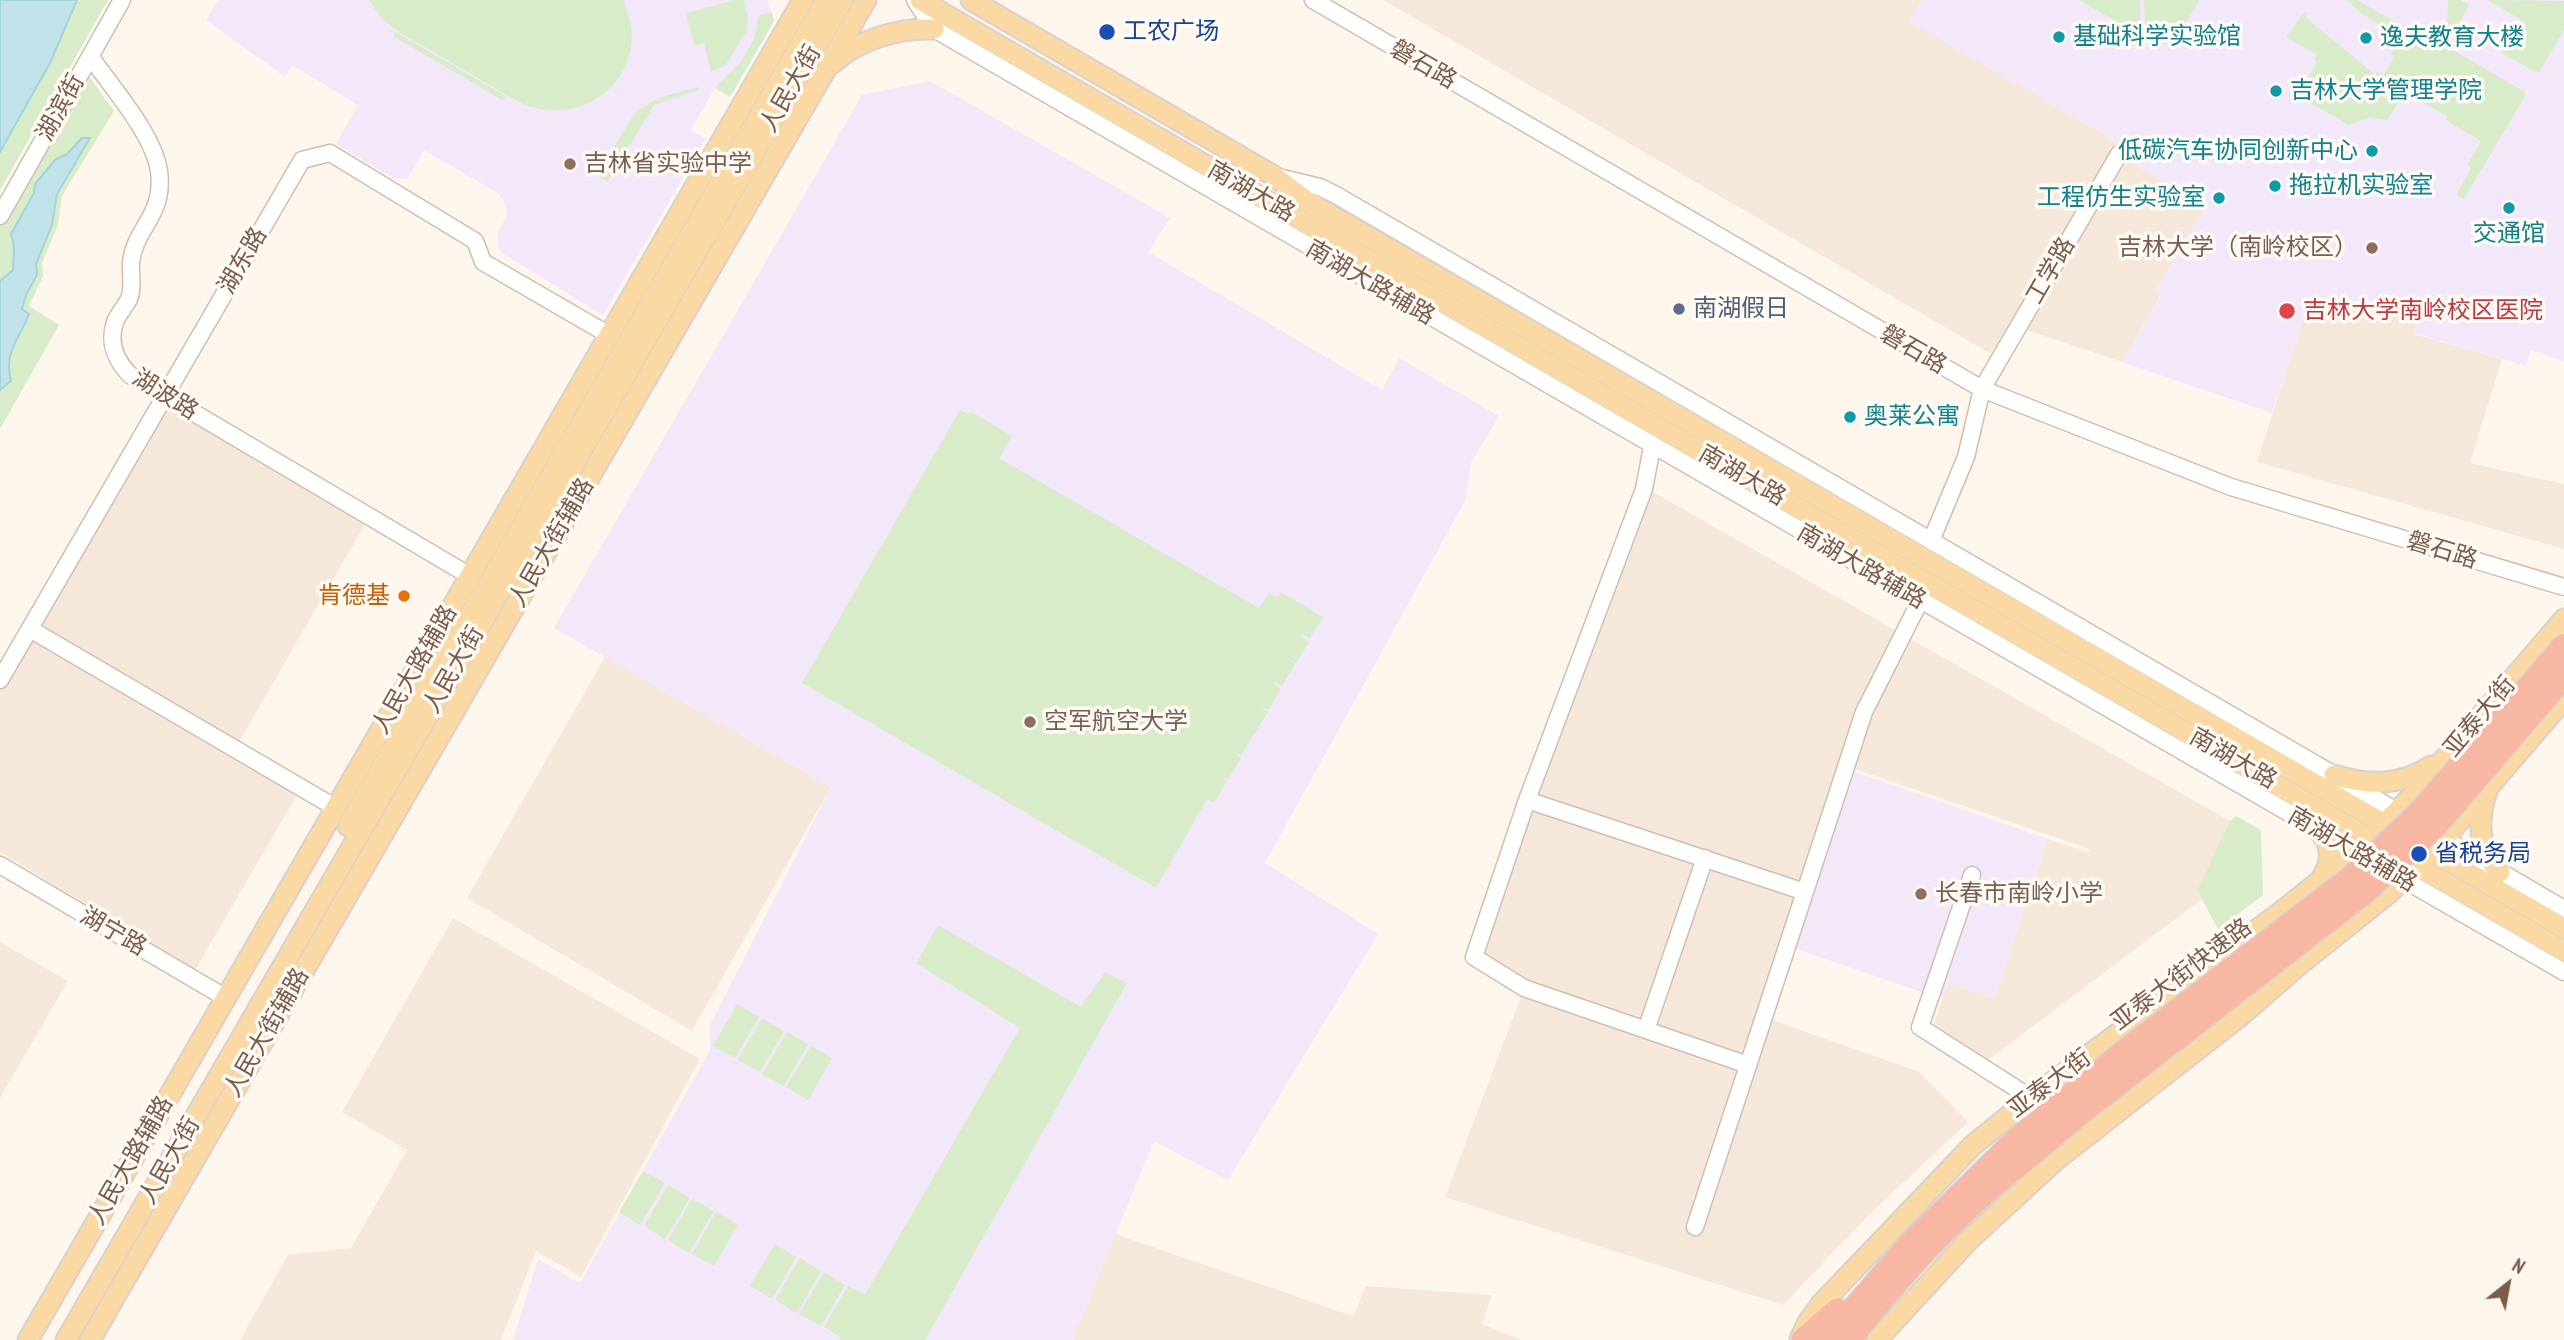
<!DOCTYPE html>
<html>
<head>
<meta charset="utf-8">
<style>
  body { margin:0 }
  #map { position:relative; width:2564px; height:1340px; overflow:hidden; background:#fdf6ec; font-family:"PT Sans Narrow",sans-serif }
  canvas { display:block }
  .north { position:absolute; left:2473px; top:1249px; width:70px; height:70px; -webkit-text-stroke:5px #fffaf3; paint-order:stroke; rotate:31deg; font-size:19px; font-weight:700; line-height:28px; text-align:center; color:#7a5c4d }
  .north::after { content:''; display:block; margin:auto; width:24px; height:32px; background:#7a5c4d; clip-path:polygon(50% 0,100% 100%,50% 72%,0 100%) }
</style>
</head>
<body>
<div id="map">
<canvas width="2564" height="1340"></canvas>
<div class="north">N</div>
</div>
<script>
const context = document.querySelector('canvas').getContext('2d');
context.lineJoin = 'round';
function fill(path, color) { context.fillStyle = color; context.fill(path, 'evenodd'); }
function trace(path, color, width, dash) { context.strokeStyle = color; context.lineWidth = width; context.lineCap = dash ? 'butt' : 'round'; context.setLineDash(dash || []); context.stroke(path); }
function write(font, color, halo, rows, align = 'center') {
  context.font = font + ' "PT Sans Narrow","Noto Sans SC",sans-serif'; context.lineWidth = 7; context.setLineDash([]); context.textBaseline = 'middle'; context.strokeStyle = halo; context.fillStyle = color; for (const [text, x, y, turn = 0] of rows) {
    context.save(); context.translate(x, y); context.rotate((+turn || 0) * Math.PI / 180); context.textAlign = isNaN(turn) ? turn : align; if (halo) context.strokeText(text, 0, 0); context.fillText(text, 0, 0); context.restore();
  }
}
fill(new Path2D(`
  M1383 0H1922L1910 21 2112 139 2130 162 2205 206 2157 289 2162 293 2122 362 2009 324 1991 354Z
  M2312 292 2416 323 2414 334 2502 359 2470 463 2564 484V549L2257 462Z
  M165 396 369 517 235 749 301 788 195 970 0 852V680Z
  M1653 492 2230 821 2197 890 2202 899 1988 1060 1934 1024 1948 983 1994 998 2048 839 2089 853 2090 849 1846 766 1764 1017 1919 1072 1968 1122 1871 1213 1783 1305 1445 1197 1524 989 1474 957Z
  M605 657 831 787 692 1031 467 898Z
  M453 918 700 1059 581 1277 536 1251 501 1340H240L288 1255 351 1248 407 1150 342 1112Z
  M0 942 68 981 0 1098Z
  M1115 1234 1353 1316 1366 1286 1492 1295 1482 1324 1522 1340H1072Z`), '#f5e8da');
fill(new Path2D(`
  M219 0H768L774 21 730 97 715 88 710 97 691 130 706 139 603 315 500 252 497 241 498 232 506 218 507 208 503 199 496 192 424 150 407 179 393 178 336 144 358 105 292 65 285 77 206 20Z
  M1922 0H2564V361L2531 350 2526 366 2414 333 2416 323 2313 292 2272 413 2122 362 2162 294 2156 290 2205 206 2130 162 2112 139 1909 21Z
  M930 81 1170 218 1148 252 1382 390 1399 358 1499 416 1471 463 1466 499 1265 863 1378 934 1228 1180 1154 1141 1072 1340H513L538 1259 580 1283 710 1050 709 1027 831 787 554 628 862 95Z
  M1855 772 2048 839 1994 998 1948 983 1942 999 1794 948Z`), '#f3e8fa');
fill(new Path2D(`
  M0 0H108L0 190Z
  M369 0H623C657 71 585 135 517 101L399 32 381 18Z
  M736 0H744L748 17 747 30 726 65 711 72 704 43 694 45 686 13Z
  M2079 0H2140L2141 36Z
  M2144 0H2199L2175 42 2154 44 2146 39Z
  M2346 0H2357L2423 38C2449 26 2447 26 2448 0H2460L2469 5 2446 46 2525 92V96L2464 199 2456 195 2471 168 2467 165 2481 141 2446 120 2447 116 2408 95 2400 101 2387 120 2368 118 2349 125 2291 92 2298 94 2317 62 2314 60 2317 55 2286 37 2305 11 2307 13 2305 17 2367 68 2375 74 2378 72 2384 75 2394 57 2391 54 2401 41 2367 16 2366 17Z
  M2488 0 2564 1V30L2539 72H2535L2502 53 2521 20Z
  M772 12 774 21 730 97 715 88 741 62 754 39 759 15Z
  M395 32 504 95 502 100 393 36Z
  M83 68 114 111 62 196 58 225 42 263 43 276 29 306 59 325 0 429V214Z
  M698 87 699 90 654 105 608 182 597 175 636 111 659 98Z
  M960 410 968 414 970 411 1012 436 999 458 1259 608 1269 593 1277 598 1281 592 1323 617 1310 638 1302 634 1301 637 1309 642 1296 663 1288 659 1295 664 1282 686 1275 682 1273 684 1281 689 1268 710 1260 707 1268 712 1241 755 1234 752 1241 758 1228 780 1221 776 1227 781 1214 803 1207 799 1156 888 802 683Z
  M2236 816 2261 830 2263 895 2218 929 2197 890 2230 821Z
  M938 925 1081 1007 1105 972 1127 983 925 1340H840V1337L824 1327 848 1286 865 1295 1020 1028 916 963Z
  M737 1004 759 1017 735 1058 713 1046Z
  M762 1018 784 1031 760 1072 738 1060Z
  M787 1032 808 1044 784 1086 762 1074Z
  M811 1046 832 1058 808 1100 786 1087Z
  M643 1171 665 1183 640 1225 619 1212Z
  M668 1185 690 1198 665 1239 644 1226Z
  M692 1199 714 1211 689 1253 668 1240Z
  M716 1212 738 1225 714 1266 692 1254Z
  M775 1244 796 1257 772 1299 750 1286Z
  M800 1258 821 1271 797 1313 775 1300Z
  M824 1272 845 1285 821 1326 799 1314Z`), '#d8ecc9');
const water = new Path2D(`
  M0 0H77L50 63 0 152Z
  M82 138H90L57 194 52 225 36 264 37 275 26 295 22 309 29 314C20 339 3 351 11 381L0 390V281L13 270 14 247 11 234 34 193 35 184 55 160 67 154Z`);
fill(water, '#bfe3e8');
trace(water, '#a5d3da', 2);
const minor = new Path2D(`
  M915 0 934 29 2365 857
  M1313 0 1982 389 2231 487 2564 587
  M90 56C112 88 153 133 159 171 165 216 135 227 131 262 130 274 134 287 129 299 125 307 118 314 115 322 108 343 116 361 130 375L470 576
  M1278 177 1320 187 1336 195 2405 816
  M0 216 122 0
  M1652 447 1644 489 1527 800 1474 957 1524 988 1748 1065
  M1931 541 1966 457 1982 389 2119 154
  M30 629 336 808
  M0 680 302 160 330 153 475 241 483 262 609 335
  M1527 800 1805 892
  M2436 834 2564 909
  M0 865 226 998
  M2394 874 2564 972
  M1972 875 1920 1027 2031 1098
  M1646 1030 1705 858
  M1695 1227 1864 712 1920 601`);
const major = new Path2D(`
  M920 0 2564 951
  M971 0 1274 176 1308 202 2564 928
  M833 63C859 39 899 28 934 29
  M2334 775C2369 786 2399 786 2431 766
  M2487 792C2477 819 2478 851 2500 872
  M348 826 826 0
  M2317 829C2334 845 2332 863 2320 881
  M1800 1339 1808 1322 1821 1304 1973 1145 2031 1098 2286 908 2356 852 2413 795 2564 619
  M28 1340 803 0
  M66 1340 843 0
  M90 1340 866 0
  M1877 1340 1969 1240 2056 1160 2239 1017 2299 965 2388 894 2444 839 2564 699`);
const highway = new Path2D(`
  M1803 1340 1837 1310
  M1827 1340 1908 1246 2014 1142
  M1849 1340C1889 1288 1944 1227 1994 1185 2005 1175 2017 1167 2028 1157`);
trace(minor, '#d1beb0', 19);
trace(major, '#dad1cd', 23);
trace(highway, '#dad1cd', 26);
trace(minor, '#fff', 16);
trace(major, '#fbd9a5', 19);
trace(highway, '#f7b7a3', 23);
const highwayBridge = new Path2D(`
  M2014 1142 2125 1051 2353 876 2420 812 2564 646
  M2028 1157 2079 1114 2366 891 2438 823 2564 676`);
trace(highwayBridge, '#dad1cd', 26, []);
trace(highwayBridge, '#f7b7a3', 23);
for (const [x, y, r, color] of [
  [1107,32,9,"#1a4fb4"],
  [2059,37,7,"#0f9aa8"],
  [2366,38,7,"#0f9aa8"],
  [2276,91,7,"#0f9aa8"],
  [2372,151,7,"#0f9aa8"],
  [570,164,7,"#8d6e63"],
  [2275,186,7,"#0f9aa8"],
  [2219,198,7,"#0f9aa8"],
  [2509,208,7,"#0f9aa8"],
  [2372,248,7,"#8d6e63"],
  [1679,309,7,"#5c6f8a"],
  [2287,311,9,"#e0444e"],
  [1850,417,7,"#0f9aa8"],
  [404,596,7,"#e8710a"],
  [1030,722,7,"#8d6e63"],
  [2419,854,9,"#1a4fb4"],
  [1921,894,7,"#8d6e63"]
]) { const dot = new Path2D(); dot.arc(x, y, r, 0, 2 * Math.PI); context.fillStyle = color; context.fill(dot); trace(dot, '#fffaf3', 2.5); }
write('24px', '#164399', '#fffaf3', [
  ["工农广场",1123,32],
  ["省税务局",2435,854]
], 'left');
write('24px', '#0d838f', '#fffaf3', [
  ["基础科学实验馆",2073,37],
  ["逸夫教育大楼",2380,38],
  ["吉林大学管理学院",2290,91],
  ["低碳汽车协同创新中心",2358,151,"right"],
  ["拖拉机实验室",2289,186],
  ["工程仿生实验室",2205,198,"right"],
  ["交通馆",2509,234,"center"],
  ["奥莱公寓",1864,417]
], 'left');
write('24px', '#7a5c4d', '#fffaf3', [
  ["磐石路",1423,65,30],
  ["人民大街",791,89,-60],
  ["湖滨街",61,108,-61],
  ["南湖大路",1251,192,30],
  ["湖东路",243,261,-60],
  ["工学路",2051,271,-60],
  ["南湖大路辅路",1370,283,30],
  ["磐石路",1913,350,30],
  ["湖波路",165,395,32],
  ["南湖大路",1742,476,30],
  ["人民大街辅路",552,543,-60],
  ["磐石路",2442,551,17],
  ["南湖大路辅路",1861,567,30],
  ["人民大路辅路",415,670,-60],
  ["人民大街",454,670,-60],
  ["亚泰大街",2480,717,-50],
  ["南湖大路",2233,759,30],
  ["南湖大路辅路",2352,850,30],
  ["湖宁路",113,932,30],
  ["亚泰大街快速路",2182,975,-37],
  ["人民大街辅路",267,1033,-60],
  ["亚泰大街",2050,1084,-37],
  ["人民大路辅路",131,1161,-60],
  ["人民大街",170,1161,-60]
]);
write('24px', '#785e54', '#fffaf3', [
  ["吉林省实验中学",584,164],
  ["吉林大学（南岭校区）",2358,248,"right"],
  ["空军航空大学",1044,722],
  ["长春市南岭小学",1935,894]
], 'left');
write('24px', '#4e5e75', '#fffaf3', [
  ["南湖假日",1693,309]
], 'left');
write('24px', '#be3a42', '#fffaf3', [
  ["吉林大学南岭校区医院",2303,311]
], 'left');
write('24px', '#c56008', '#fffaf3', [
  ["肯德基",390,596]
], 'right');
</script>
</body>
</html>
